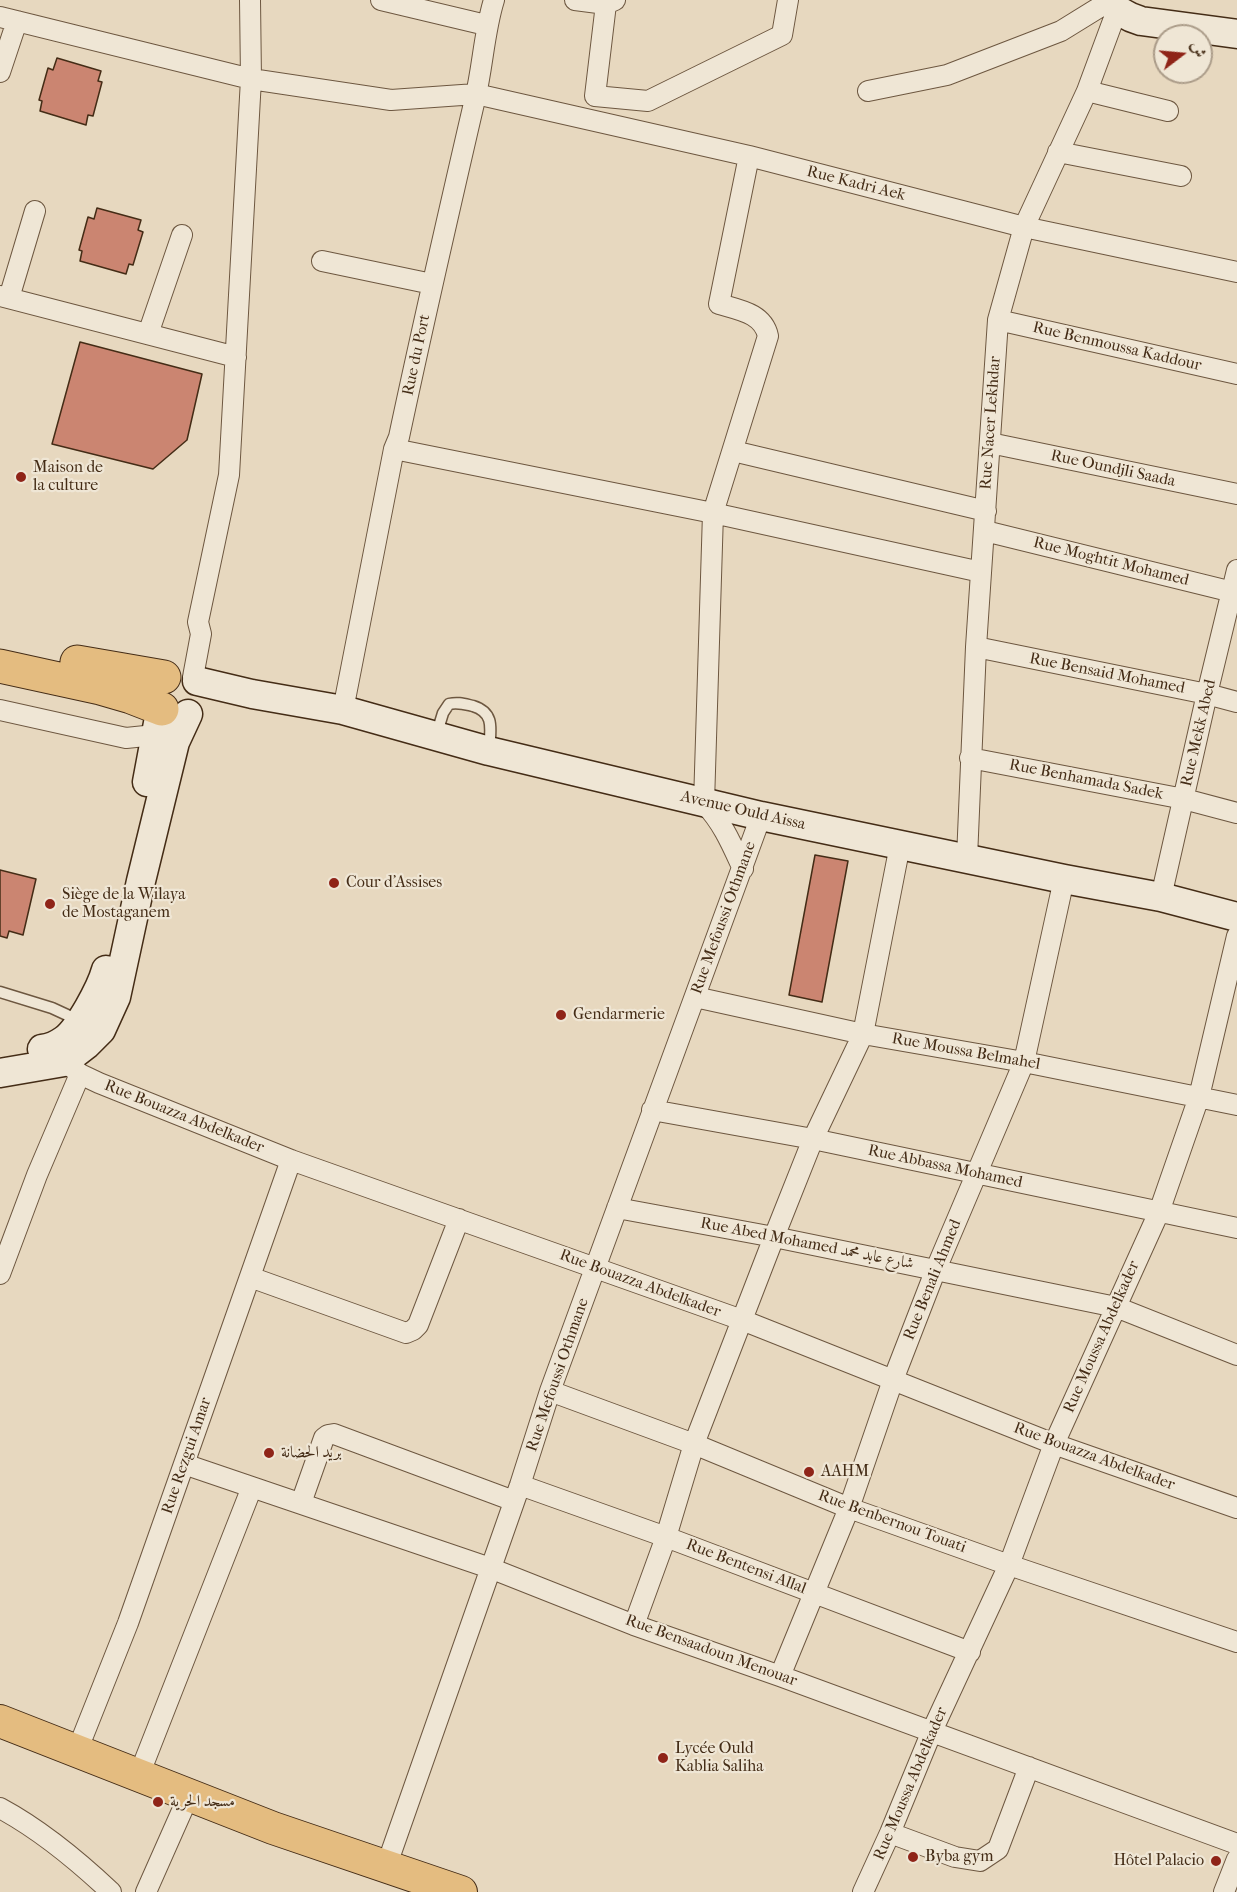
<!DOCTYPE html>
<html>
<head>
<meta charset="utf-8">
<style>
  body { margin:0 }
  #map { position:relative; width:1237px; height:1892px; overflow:hidden; background:#e7d8bf; font-family:"IM FELL French Canon",Amiri,serif }
  canvas { display:block }
  .north { position:absolute; left:1153px; top:24px; width:60px; height:60px; box-sizing:border-box; background:#efe6d5; border:2px solid #ab9c89; border-radius:50%; rotate:74deg; font-size:16px; font-weight:700; line-height:24px; text-align:center; color:#442c16 }
  .north::after { content:''; display:block; margin:auto; width:21px; height:27px; background:#8f2418; clip-path:polygon(50% 0,100% 100%,50% 72%,0 100%) }
</style>
</head>
<body>
<div id="map">
<canvas width="1237" height="1892"></canvas>
<div class="north">ش</div>
</div>
<script>
const context = document.querySelector('canvas').getContext('2d');
context.lineJoin = 'round';
function fill(path, color) { context.fillStyle = color; context.fill(path, 'evenodd'); }
function trace(path, color, width, dash) { context.strokeStyle = color; context.lineWidth = width; context.lineCap = dash ? 'butt' : 'round'; context.setLineDash(dash || []); context.stroke(path); }
function write(font, color, halo, rows, align = 'center') {
  context.font = font + ' "IM FELL French Canon",Amiri,serif'; context.lineWidth = 4.5; context.setLineDash([]); context.textBaseline = 'middle'; context.strokeStyle = halo; context.fillStyle = color; for (const [text, x, y, turn = 0] of rows) {
    context.save(); context.translate(x, y); context.rotate((+turn || 0) * Math.PI / 180); context.textAlign = isNaN(turn) ? turn : align; if (halo) context.strokeText(text, 0, 0); context.fillText(text, 0, 0); context.restore();
  }
}
const building = new Path2D(`
  M57 58 101 71 98 81 102 82 93 116 88 115 86 125 40 111 42 101 39 100 48 68 53 70Z
  M97 208 141 220 138 230 143 232 133 265 129 264 126 274 80 261 82 251 79 250 88 217 94 219Z
  M80 342 202 374 187 440 153 469 52 444Z
  M815 855 848 861 822 1002 789 995Z
  M0 870 36 879 23 935 9 931 7 938 0 936Z`);
fill(building, '#cb8571');
trace(building, '#442c16', 1.5);
const lane = new Path2D(`
  M436 736 443 713 449 704C458 702 464 704 473 706 496 713 490 731 489 751
  M0 992 52 1008 78 1020`);
const street = new Path2D(`
  M381 0 486 25
  M575 0 606 4 615 0
  M606 4 595 96 648 101 782 35 788 0
  M0 17 251 79 391 100 476 94 749 156 1024 227 1237 272
  M0 72 17 21
  M868 91 947 75 1061 31 1108 2
  M1087 91 1168 111
  M1058 152 1181 176
  M322 261 432 284
  M0 296 236 357
  M9 298 35 211
  M998 320 1237 374
  M148 334 182 235
  M990 443 1237 494
  M394 449 713 513 981 572
  M733 451 986 511
  M985 531 1237 593
  M976 647 1207 694 1237 702
  M193 677 201 634 198 622 229 475 251 79 250 0
  M0 710 126 738 155 735
  M343 710 394 449 399 437C423 324 449 211 475 99 483 66 484 32 494 0
  M970 758 1184 799 1237 813
  M967 858 976 647 998 320 1024 227 1087 91 1117 10
  M743 869C732 845 723 823 704 803L713 513 768 336C763 313 739 310 719 304L749 156
  M1161 897 1207 694 1237 570
  M695 997 863 1034 1024 1062 1237 1105
  M56 1054 80 1074 99 1083 291 1160 742 1320 1054 1444 1237 1508
  M652 1110 813 1139 1237 1228
  M617 1208 774 1237 1116 1307 1237 1355
  M0 1274 37 1175 80 1074
  M250 1277 406 1333 413 1330 418 1325 459 1219
  M550 1391 694 1444 849 1508 1009 1565 1237 1642
  M184 1464 490 1568 634 1625 780 1676 1237 1844
  M520 1485 666 1537 970 1652
  M301 1503 324 1438 328 1435 334 1434 514 1501
  M634 1625 666 1537 694 1444 774 1237 813 1139 863 1034 900 845
  M780 1676 849 1508 893 1380 936 1269 1024 1062 1064 879
  M77 1751 128 1623 291 1160
  M139 1775 252 1487
  M0 1808C41 1830 77 1860 111 1892
  M890 1833 955 1857 980 1861 998 1849 1029 1767
  M386 1867 520 1485 550 1391 761 816
  M146 1892 189 1795
  M863 1892 890 1833 932 1731 1009 1565 1054 1444 1159 1212 1199 1097 1237 936
  M1224 1892 1237 1859`);
const secondary = new Path2D(`
  M1107 0C1117 11 1127 17 1141 21L1237 34
  M197 681 252 694 343 710 489 751 761 816 1064 879 1161 897 1237 917
  M147 782 158 723 165 712
  M42 1049C50 1048 57 1045 64 1040 79 1029 101 988 106 970
  M0 1073 64 1062 86 1045 101 1030 116 997 141 881 175 742 188 714`);
const primary = new Path2D(`
  M0 1721 273 1828 461 1892`);
const highway = new Path2D(`
  M77 662 164 677
  M0 666 100 688 131 697 162 709`);
trace(lane, '#6d5740', 13);
trace(street, '#6d5740', 22);
trace(secondary, '#442c16', 31);
trace(primary, '#442c16', 34);
trace(highway, '#442c16', 35);
trace(lane, '#efe6d5', 10);
trace(street, '#efe6d5', 20);
trace(secondary, '#efe6d5', 28);
trace(primary, '#e4bc80', 32);
trace(highway, '#e4bc80', 33);
for (const [x, y, r, color] of [
  [21,477,6,"#8f2418"],
  [334,883,6,"#8f2418"],
  [50,904,6,"#8f2418"],
  [561,1015,6,"#8f2418"],
  [269,1453,6,"#8f2418"],
  [809,1472,6,"#8f2418"],
  [663,1758,6,"#8f2418"],
  [158,1802,6,"#8f2418"],
  [913,1857,6,"#8f2418"],
  [1216,1861,6,"#8f2418"]
]) { const dot = new Path2D(); dot.arc(x, y, r, 0, 2 * Math.PI); context.fillStyle = color; context.fill(dot); trace(dot, '#efe6d5', 2); }
write('16px', '#442c16', '#efe6d5', [
  ["Rue Kadri Aek",856,184,14],
  ["Rue Benmoussa Kaddour",1117,347,13],
  ["Rue du Port",417,355,-78],
  ["Rue Nacer Lekhdar",991,423,-86],
  ["Rue Oundjli Saada",1113,469,12],
  ["Rue Moghtit Mohamed",1111,562,14],
  ["Rue Bensaid Mohamed",1107,674,11],
  ["Rue Mekk Abed",1199,733,-77],
  ["Rue Benhamada Sadek",1086,780,11],
  ["Avenue Ould Aissa",743,811,13],
  ["Rue Mefoussi Othmane",724,918,-70],
  ["Rue Moussa Belmahel",966,1052,10],
  ["Rue Bouazza Abdelkader",184,1117,22],
  ["Rue Abbassa Mohamed",945,1167,12],
  ["Rue Abed Mohamed شارع عابد محمد",807,1244,11],
  ["Rue Benali Ahmed",933,1280,-68],
  ["Rue Bouazza Abdelkader",640,1284,20],
  ["Rue Moussa Abdelkader",1102,1337,-66],
  ["Rue Mefoussi Othmane",558,1375,-71],
  ["Rue Rezgui Amar",187,1456,-71],
  ["Rue Bouazza Abdelkader",1094,1457,20],
  ["Rue Benbernou Touati",892,1522,20],
  ["Rue Bentensi Allal",746,1567,21],
  ["Rue Bensaadoun Menouar",711,1651,20],
  ["Rue Moussa Abdelkader",911,1784,-67]
]);
write('16px', '#442c16', '#efe6d5', [
  ["Maison de",33,468],
  ["la culture",33,486],
  ["Cour d'Assises",346,883],
  ["Siège de la Wilaya",62,895],
  ["de Mostaganem",62,913],
  ["Gendarmerie",573,1015],
  ["بريد الحضانة",281,1453],
  ["AAHM",821,1472],
  ["Lycée Ould",675,1749],
  ["Kablia Saliha",675,1767],
  ["مسجد الحرية",170,1802],
  ["Byba gym",925,1857],
  ["Hôtel Palacio",1204,1861,"right"]
], 'left');
</script>
</body>
</html>
